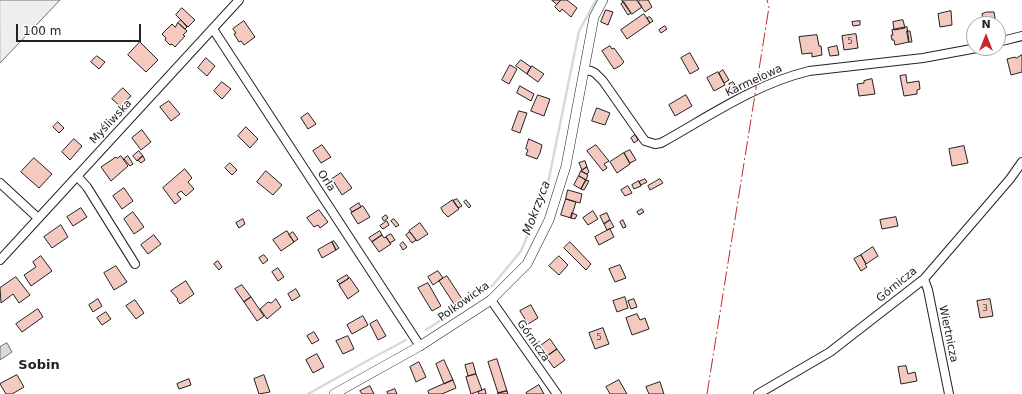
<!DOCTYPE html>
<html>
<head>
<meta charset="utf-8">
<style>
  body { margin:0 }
  #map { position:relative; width:1022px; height:394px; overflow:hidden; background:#fff; font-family:"DejaVu Sans",sans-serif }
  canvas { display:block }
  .north { position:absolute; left:966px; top:16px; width:40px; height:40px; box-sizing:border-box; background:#fff; border:1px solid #a7a7a7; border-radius:50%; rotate:0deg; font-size:11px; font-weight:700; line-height:16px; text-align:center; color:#222 }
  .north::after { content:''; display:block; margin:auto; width:14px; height:18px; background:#c62828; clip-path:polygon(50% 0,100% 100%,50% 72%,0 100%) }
  .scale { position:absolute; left:16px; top:24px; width:125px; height:18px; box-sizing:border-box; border:2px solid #222; border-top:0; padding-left:5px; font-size:12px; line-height:14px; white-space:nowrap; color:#222; -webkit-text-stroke:3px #fff; paint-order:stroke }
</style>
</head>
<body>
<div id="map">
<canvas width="1022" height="394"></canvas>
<div class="north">N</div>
<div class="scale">100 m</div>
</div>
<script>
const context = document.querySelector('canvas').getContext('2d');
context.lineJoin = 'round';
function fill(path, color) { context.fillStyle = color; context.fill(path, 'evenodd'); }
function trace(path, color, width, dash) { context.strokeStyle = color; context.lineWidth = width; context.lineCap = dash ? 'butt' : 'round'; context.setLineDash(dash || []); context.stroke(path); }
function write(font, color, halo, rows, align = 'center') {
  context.font = font + ' "DejaVu Sans",sans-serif'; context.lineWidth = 3; context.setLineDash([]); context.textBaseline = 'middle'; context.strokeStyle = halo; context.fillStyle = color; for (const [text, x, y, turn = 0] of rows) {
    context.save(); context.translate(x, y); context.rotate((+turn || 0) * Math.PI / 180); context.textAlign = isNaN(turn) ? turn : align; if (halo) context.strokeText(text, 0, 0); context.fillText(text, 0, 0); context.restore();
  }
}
const green = new Path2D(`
  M0 0H60L0 63Z`);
fill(green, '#eee');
trace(green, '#6f6f6f', 1);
const water = new Path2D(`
  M7 343 12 352 0 360V347Z`);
fill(water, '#d9d9d9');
trace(water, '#6f6f6f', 1);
trace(new Path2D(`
  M426 330 492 286 521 251 547 188 579 31 596 0
  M308 394 374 357 406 340`), '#d9d9d9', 2.5);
const building = new Path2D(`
  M552 0H561L557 4Z
  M561 0H567L577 8 571 17 562 9 560 12 555 7Z
  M622 0H637L642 7 632 14Z
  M641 0H648L652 7 645 12 638 2Z
  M624 2 631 13 628 15 621 4Z
  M182 8 195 20 188 27 176 15Z
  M606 10 613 12 608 25 601 22Z
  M951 11 952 25 940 27 938 14Z
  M987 12H994L996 24H984L982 14Z
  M644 14 650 23 627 39 621 30Z
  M650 17 653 21 650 23 647 18Z
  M181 20 187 27 185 29 178 23Z
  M903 20 905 28 894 30 893 22Z
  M244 21 255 37 244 45 241 41 239 42 234 34 236 33 233 29Z
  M860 21V25L853 26 852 22Z
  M178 23 187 31 183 35 185 36 175 47 172 44 170 45 165 40 166 38 162 34 172 24 175 27Z
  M665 26 667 29 661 33 659 30Z
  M907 27 909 42 895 45 894 40H892L891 35H893L892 30Z
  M907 31H910L912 42H909Z
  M856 34 858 48 844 50 842 36Z
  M817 35 819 46H821L822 55 812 57V53L802 54 799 37Z
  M140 42 158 60 146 72 128 55Z
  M610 46 612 49 614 48 624 62 620 66 614 69 602 51Z
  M837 46 839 55 830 56 828 48Z
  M690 53 699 69 690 74 681 58Z
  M1022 55V72L1011 75 1007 59 1015 57 1016 58Z
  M97 56 105 62 99 69 91 62Z
  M206 58 215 66 207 76 198 68Z
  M521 60 531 67 527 74 516 66Z
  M510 65 517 69 509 84 502 80Z
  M532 66 544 74 538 82 527 74Z
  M723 70 729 80 724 83 719 73Z
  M718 72 725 85 714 91 707 78Z
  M906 75 907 83 919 81 920 89 917 90V94L904 96 900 76Z
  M872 79 875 94 859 96 857 84 864 83V81Z
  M222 82 231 89 222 99 214 91Z
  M733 82 738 90 734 93 729 84Z
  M520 86 534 94 531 101 517 93Z
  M123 88 131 96 120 106 112 99Z
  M538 95 550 99 544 116 531 111Z
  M686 95 692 106 675 116 669 105Z
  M169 101 180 114 171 121 160 107Z
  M597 108 610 113 605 125 592 121Z
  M519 111 527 113 520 133 512 130Z
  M308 113 316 124 308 129 301 118Z
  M58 122 64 128 59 133 53 127Z
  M246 127 258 139 250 148 238 136Z
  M142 130 151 142 141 150 132 138Z
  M635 135 638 140 634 143 631 138Z
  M74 139 82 146 70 160 62 152Z
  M529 139 542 145 540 153 537 159 526 155 528 150 526 149Z
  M322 145 331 157 321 163 313 151Z
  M596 145 609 161 604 164 607 168 603 171 587 151Z
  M964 146 968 163 952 166 949 149Z
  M630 150 636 160 630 163 624 153Z
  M139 151 143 156 137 161 133 156Z
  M624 153 630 164 617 173 610 162Z
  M121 156 128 166 111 181 101 167 116 157 117 158Z
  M128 156 133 164 130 166 124 159Z
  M143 156 145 160 141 163 138 160Z
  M34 158 52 174 39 188 21 172Z
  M585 161 587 167 582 170 579 163Z
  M230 163 237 170 232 175 225 168Z
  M587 167 589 172 587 174 581 171 582 170Z
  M185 169 192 178 188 182 194 189 186 196 181 191 177 194 181 199 175 204 163 188Z
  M266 171 282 185 273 195 257 182Z
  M581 171 588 175 586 180 579 176Z
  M341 173 352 188 342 195 332 179Z
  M579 176 586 180 581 189 574 185Z
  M645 179 647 182 641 185 639 182Z
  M660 179 663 183 650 190 648 186Z
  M586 180 589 181 584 190 581 189Z
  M639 181 641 186 634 189 632 185Z
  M628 186 632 193 625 196 621 190Z
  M124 188 133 201 122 209 113 196Z
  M568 190 582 194 580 203 566 199Z
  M457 199 462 206 458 208 453 201Z
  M566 199 576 202 571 218 561 215Z
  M453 200 459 209 448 217 443 212 441 208Z
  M466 200 471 206 469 208 464 202Z
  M359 203 361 207 352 212 350 209Z
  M363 206 370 217 358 224 351 213Z
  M81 208 87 217 73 226 67 217Z
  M642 209 644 212 639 215 637 212Z
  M319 210 328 222 320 228 318 225 314 227 307 218Z
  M593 211 598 219 588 225 583 218Z
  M133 212 144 227 134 234 124 219Z
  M572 213 577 215 575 219 571 218Z
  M607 213 610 220 604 224 600 216Z
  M386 215 388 218 384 221 382 218Z
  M896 217 898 226 882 229 880 220Z
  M243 219 245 224 239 228 236 223Z
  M394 219 399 225 396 227 391 221Z
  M610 220 614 227 607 230 604 224Z
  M623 220 626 227 623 228 620 222Z
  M387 221 389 225 383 229 380 226Z
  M420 223 428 234 417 241 409 231Z
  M61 225 68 237 52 248 44 237Z
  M610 229 614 237 599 245 595 237Z
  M287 231 294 242 281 251 273 240Z
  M380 231 382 235 372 242 369 238Z
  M293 232 298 239 294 242 289 235Z
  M410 232 416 240 412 243 406 235Z
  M391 234 395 240 390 243 386 237Z
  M154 235 161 244 148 254 141 245Z
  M382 235 384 238 386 237 391 244 379 252 372 242Z
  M334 241 339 248 336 250 332 242Z
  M332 242 336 250 322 258 318 250Z
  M403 242 407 247 403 250 400 245Z
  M570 242 591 264 586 270 564 248Z
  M873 247 878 256 866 264 861 255Z
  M264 255 268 260 263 264 259 258Z
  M861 255 866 264H865L867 267 861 271 854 259Z
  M41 256 52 271 31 286 24 275 36 267 33 262Z
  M559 256 568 265 559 275 549 266Z
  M218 261 222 267 219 270 214 264Z
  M620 265 626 278 615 282 609 269Z
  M116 266 127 282 114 290 104 273Z
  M278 268 284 277 278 281 272 272Z
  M438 271 443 278 433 285 428 277Z
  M347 275 349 278 340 284 337 281Z
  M447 276 462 299 454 304 439 281Z
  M16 277 30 295 19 303 13 294 1 303 0 288Z
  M350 278 359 291 348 299 339 285Z
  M186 281 194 294 180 304 177 300 178 299 171 291Z
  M428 283 441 306 432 311 418 288Z
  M242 285 251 297 244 302 235 289Z
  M296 289 300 296 292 301 288 294Z
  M251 297 264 316 257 321 244 302Z
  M625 297 628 308 617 312 613 301Z
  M98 299 102 306 93 312 89 305Z
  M276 299 281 307 267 319 260 309 268 302 271 303Z
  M634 299 637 307 631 309 628 301Z
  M990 299 993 316 980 318 977 301Z
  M135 300 144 313 136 319 126 306Z
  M531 305 538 318 528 324 520 311Z
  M38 309 43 317 22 332 16 324Z
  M106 312 111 319 102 325 97 318Z
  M637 314 640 320 645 318 649 329 632 335 626 318Z
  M363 316 368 325 352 334 347 325Z
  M377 320 386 336 378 340 370 324Z
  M603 328 609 344 595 349 589 333Z
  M314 332 319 340 312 344 307 336Z
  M348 336 354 349 343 354 336 341Z
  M550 339 557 349 546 357 539 347Z
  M557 349 565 360 554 368 546 357Z
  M317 354 324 367 313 373 306 360Z
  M497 359 507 391 498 393 488 362Z
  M444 360 453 380 444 384 436 364Z
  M419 362 426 377 416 382 410 367Z
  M473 363 476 374 468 376 465 365Z
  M906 366 908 374 915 372 917 381 901 384 898 367Z
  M476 374 482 390 471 394 466 377Z
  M17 375 24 387 12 394H6L0 384Z
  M264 375 270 392 259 394 254 379Z
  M189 379 191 385 179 389 177 384Z
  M453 380 456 388 442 394H429L428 391Z
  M619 380 627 394H610L606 387Z
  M660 382 664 394H649L646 387Z
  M539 385 544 394H527L526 393Z
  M370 386 374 394H362L360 391Z
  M395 389 397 394H388L387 392Z
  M485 389 486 394H479L478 392Z
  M507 391 508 394H497L498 393Z`);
fill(building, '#f3c9c0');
trace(building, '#222', 1);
const minor = new Path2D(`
  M213 29 420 346
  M998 42 1022 36
  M584 70 591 71 595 73 603 81 645 141 655 144 661 143C708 117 755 84 809 71L923 58 977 48
  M77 176 87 187 135 264
  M0 183 38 218
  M0 260 239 0
  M924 279 928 290 949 394
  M491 300 557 394
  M758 394 830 352 924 279 1010 179 1022 162`);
const tertiary = new Path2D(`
  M334 394 420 346 491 300 527 264 549 220 566 166 594 17 603 0`);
trace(minor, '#222', 10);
trace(tertiary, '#222', 10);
trace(minor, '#fff', 8);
trace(tertiary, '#fff', 9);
trace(new Path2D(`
  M707 394 769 7 767 0`), '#c62828', 1, [14, 3, 2, 3]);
write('9px', '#564c4a', null, [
  ["5",850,42],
  ["3",985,309],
  ["5",599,338]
]);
write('11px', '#222', '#fff', [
  ["Karmelowa",754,81,-25],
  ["Myśliwska",111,122,-47],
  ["Orla",326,181,57],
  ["Górnicza",897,285,-39],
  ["Polkowicka",464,302,-35],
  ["Wiertnicza",948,334,78],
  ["Górnicza",533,341,55]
]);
write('italic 12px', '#222', '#fff', [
  ["Mokrzyca",537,208,-69]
]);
write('bold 13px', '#222', '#fff', [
  ["Sobin",39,366]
]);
</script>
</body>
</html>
